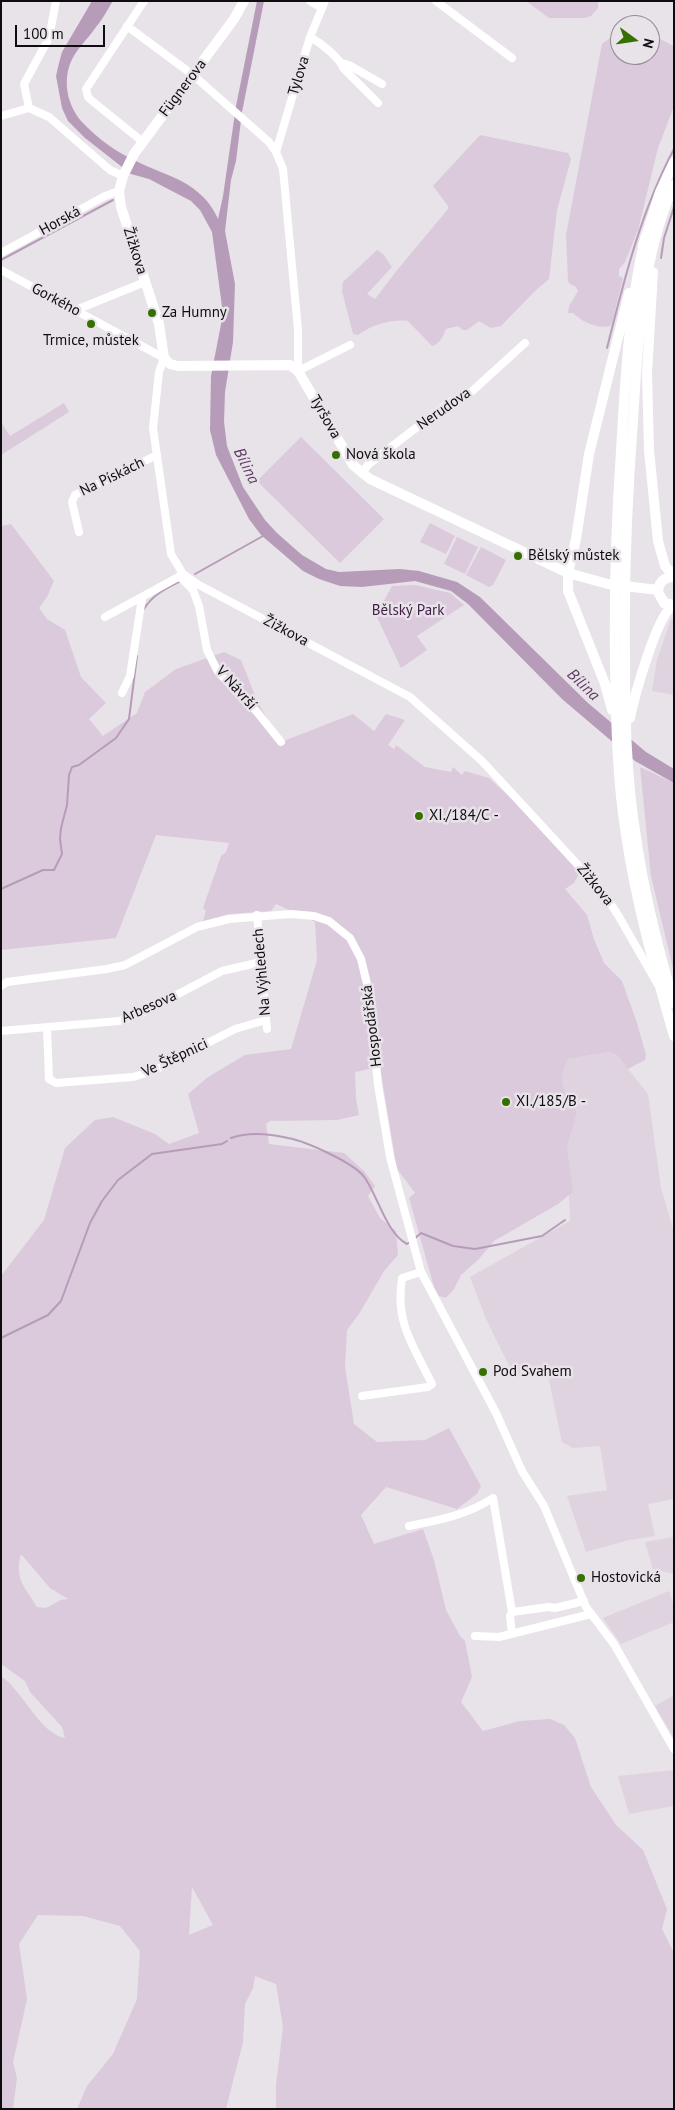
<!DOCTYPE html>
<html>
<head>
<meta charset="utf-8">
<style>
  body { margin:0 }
  #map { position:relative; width:675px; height:2110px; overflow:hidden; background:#e8e2e9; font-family:"PT Sans",sans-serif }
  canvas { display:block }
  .frame { position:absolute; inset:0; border:2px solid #0f0c0f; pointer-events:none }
  .north { position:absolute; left:610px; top:15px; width:50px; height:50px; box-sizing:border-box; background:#e8e2e9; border:1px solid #918c92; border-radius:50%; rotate:104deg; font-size:14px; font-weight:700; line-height:20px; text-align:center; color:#0f0c0f }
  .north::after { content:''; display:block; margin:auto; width:18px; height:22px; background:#357000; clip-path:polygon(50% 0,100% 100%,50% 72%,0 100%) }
  .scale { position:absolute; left:15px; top:25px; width:90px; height:22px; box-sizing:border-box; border:2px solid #0f0c0f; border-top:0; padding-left:6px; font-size:15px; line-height:18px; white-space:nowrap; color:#0f0c0f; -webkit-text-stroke:4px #e8e2e9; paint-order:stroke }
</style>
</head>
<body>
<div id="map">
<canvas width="675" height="2110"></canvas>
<div class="frame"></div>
<div class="north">N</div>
<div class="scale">100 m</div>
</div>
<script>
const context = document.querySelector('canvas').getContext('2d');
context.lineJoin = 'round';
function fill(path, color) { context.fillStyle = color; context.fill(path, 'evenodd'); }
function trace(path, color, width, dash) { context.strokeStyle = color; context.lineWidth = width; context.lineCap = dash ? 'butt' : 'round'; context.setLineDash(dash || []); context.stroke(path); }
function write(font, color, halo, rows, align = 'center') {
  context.font = font + ' "PT Sans",sans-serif'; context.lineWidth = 5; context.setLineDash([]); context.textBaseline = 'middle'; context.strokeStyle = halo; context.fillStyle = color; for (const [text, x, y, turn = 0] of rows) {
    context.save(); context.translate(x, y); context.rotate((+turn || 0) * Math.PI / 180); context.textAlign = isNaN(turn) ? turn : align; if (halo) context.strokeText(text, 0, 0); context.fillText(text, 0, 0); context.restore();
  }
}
fill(new Path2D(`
  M671 619H674V695L652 691 657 660Z
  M608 1052 617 1055 648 1094 661 1188 674 1232V1499L648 1504 655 1536 629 1540 586 1552 567 1496 607 1490 600 1446 573 1448 562 1442 547 1371 515 1378 486 1319 470 1277 570 1221 567 1148 577 1112 564 1089 561 1072 568 1059Z
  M674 1537V1574L653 1569 645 1542Z
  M669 1591 674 1606V1622L621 1644 603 1618Z
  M674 1695V1738L655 1706Z
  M674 1770V1806L629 1814 618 1776Z`), '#dfd3e0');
fill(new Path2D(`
  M526 1H598V8L591 16 585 18H549Z
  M621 21 630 25H620V55H650V34L674 46V106L658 148 638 230 625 262 619 269V276L623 278 612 323 610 326C596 329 583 322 573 313H568L569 306 578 291 575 286 570 284 568 281 566 235 602 44 614 35Z
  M480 135 568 153 571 159 557 210 549 279 535 291 501 326 491 328 479 321 467 330H463L458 326 446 329C443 336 440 344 432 346L408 321C390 319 372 325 358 335L353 334 342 291 343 282 377 250 383 254 392 267 367 294 375 299 398 269 448 209V206L433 186Z
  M64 403 69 412 1 455V422L10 436Z
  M301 437 384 519 340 563 257 481Z
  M430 523 455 536 446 554 420 542Z
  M11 524 54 581 47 597 39 608 47 619 65 630 81 677 106 703 89 719 103 736 137 713 145 692 176 669 224 652 241 660 258 703 281 742 353 714 374 731 386 714 405 720 388 745 394 749 396 745 425 767 451 772 453 767 462 775 465 771 489 778 529 815 581 870 574 883 565 889 587 915 594 939 604 963 622 981 637 1023 646 1055 645 1060 628 1069 617 1055 608 1052 568 1059C556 1082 565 1091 577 1112L567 1148 573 1192 558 1204 494 1241 478 1260 461 1275 454 1289 446 1298 439 1296 434 1287 409 1198 415 1193 397 1169 380 1067 355 1072 356 1099 359 1115 337 1120 270 1121 266 1124 269 1144 344 1153 364 1171 375 1186 368 1196 380 1218 396 1231 398 1255 384 1271 359 1314 347 1330 345 1367 354 1424 377 1442 425 1440 449 1428 481 1486 477 1494 457 1509 386 1487 361 1515 374 1544 423 1529 434 1560 446 1610 460 1636 465 1641 472 1677 461 1702 483 1731 520 1721 550 1719 564 1725 575 1738 591 1787 616 1825 643 1850 667 1909 662 1929 674 1953V2109H276V2086L283 2027 276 1984 255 1976 253 1988 245 2004 243 2042 226 2109H77L87 2086 113 2054 137 1999 140 1951 120 1926 83 1916 38 1915 19 1944 27 1999 13 2062 17 2078 13 2109H1V1676C22 1690 41 1735 65 1738L62 1727 30 1692 25 1681 1 1664V1276L44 1220 65 1148 95 1120 113 1117 155 1134 169 1144 199 1133 188 1094 208 1077 245 1055 291 1049 317 960 315 922 276 904 271 911 229 914 203 921 206 911 203 908 221 856 226 852 229 843 156 835 116 938 1 950V526ZM21 1554 50 1588 68 1599 61 1600 46 1608 37 1607C25 1587 14 1579 21 1554ZM192 1887 213 1925 189 1935Z
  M457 537 478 547 465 574 444 564Z
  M481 547 506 560 493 585 489 587 466 575Z
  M415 585 450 593 464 605 417 636 427 650 401 668 376 615 392 586Z
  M640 767 674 783V973L651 876Z`), '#dbcadc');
fill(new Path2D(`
  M92 1H113C107 10 103 19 96 27 88 39 75 50 70 64 63 84 68 105 81 121 99 140 116 152 140 163 160 173 183 178 200 194 208 201 214 210 218 219L223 196 236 106 257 1H264L242 112 236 161 231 180 225 231 235 284 233 342 225 392 224 422 227 446 243 487 265 520 277 533 302 555 326 569 339 572 400 569 419 571 457 582 480 597 588 703 646 752 674 769V783L635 761 562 699 468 604 451 591 415 581 362 587 340 586 319 579 303 571 261 535 249 519 216 455 210 430 211 376 223 314 212 232 200 210 191 201 149 179 131 174 85 138 68 121 62 108 56 76 59 63 62 52Z`), '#b79cb9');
trace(new Path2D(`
  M661 258 664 238 674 207
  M1 260 113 200
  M607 348C624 280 641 211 674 149
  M195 574 263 536
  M144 609C152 595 167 588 181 581
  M1 889 43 870H54L62 854 60 839 61 828 67 805 69 775 72 767 79 765 116 738 129 719 137 656
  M231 1138C248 1132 270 1134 288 1138 305 1141 355 1163 365 1178 378 1197 387 1234 407 1244L410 1242
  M414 1239 421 1233 453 1246 475 1249 542 1236 565 1220
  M1 1338 48 1315 61 1301 90 1223 102 1201 118 1180 152 1154 222 1144 227 1141`), '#b79cb9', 2);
trace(new Path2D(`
  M56 1 49 38 24 84 29 108 49 117 110 170 123 176
  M310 1 322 8
  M436 1 512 58
  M127 26 193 75 269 142 276 152 283 169 298 330V371L350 345
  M310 37C321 43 339 57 344 69L378 103
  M342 63 349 65 382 84
  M1 116 29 108
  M143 142 91 100 88 97 86 89 144 1
  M276 152 310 37 325 1
  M1 253 105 196 119 191
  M1 270 164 358 159 372 153 428 171 554 183 574 199 585 410 697 482 761 602 891 618 915 657 983
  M76 310 145 282
  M361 473 369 464 451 401 469 394 525 343
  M79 532 72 502 75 495 157 455
  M179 576 193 590 199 606 207 650 218 672 257 712 281 742
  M105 617 182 575
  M122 693 130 676 142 598
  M257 915 267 1029
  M1 986 7 982 107 969 125 965 197 927 229 919 291 914 314 916 329 921 350 938 361 959 369 992 378 1085 390 1157 421 1272 496 1413 522 1471 544 1506 586 1607 614 1644 674 1749
  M47 1028 49 1079 56 1083 133 1077 153 1071 235 1029 266 1020
  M1 1031 119 1021 140 1014 222 971 261 962
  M362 1396 428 1387 432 1384C413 1345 395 1323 402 1278L421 1272
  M409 1526C440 1520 467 1515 493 1498L512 1612 510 1616 512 1634
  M512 1612 549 1607 555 1608 584 1601
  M475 1636 499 1637 591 1614`), '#fff', 8);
trace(new Path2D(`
  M244 1 234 19 134 154 123 176 119 191 121 207 159 324 164 358 170 364 178 366 290 365 298 371 353 465 370 479 568 573 608 584 658 590
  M674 185C641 259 638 341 633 421 627 499 624 576 625 654 625 715 626 777 636 837 644 893 658 949 674 1003
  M645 238C629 307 625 380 621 451 616 522 614 594 615 665 616 722 617 779 626 835 636 903 655 970 674 1036
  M644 243 660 192 674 162
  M653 272 647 373 649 450 658 541 665 566 674 576
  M674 577C664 577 659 582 658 592L664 603 674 605
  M612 710 605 684 568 591V573L576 539 589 454 629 293
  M630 718C634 698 657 614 673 606`), '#fff', 10);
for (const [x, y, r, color] of [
  [152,313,5,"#357000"],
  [91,324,5,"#357000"],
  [336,455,5,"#357000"],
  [518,556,5,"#357000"],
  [419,816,5,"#357000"],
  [506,1102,5,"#357000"],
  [483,1372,5,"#357000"],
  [581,1578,5,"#357000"]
]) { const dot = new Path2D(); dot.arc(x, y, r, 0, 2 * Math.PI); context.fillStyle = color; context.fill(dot); trace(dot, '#e8e2e9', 2); }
write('15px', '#0f0c0f', '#e8e2e9', [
  ["Tylova",299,76,-73],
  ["Fügnerova",183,88,-53],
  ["Horská",60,221,-29],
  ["Žižkova",135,251,72],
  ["Gorkého",56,300,28],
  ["Nerudova",444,409,-35],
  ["Tyršova",325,417,60],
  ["Na Pískách",112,477,-26],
  ["Žižkova",286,631,28],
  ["V Návrší",236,688,48],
  ["Žižkova",595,885,51],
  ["Na Výhledech",262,972,-95],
  ["Arbesova",149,1007,-24],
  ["Hospodářská",372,1026,-97],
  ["Ve Štěpnici",175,1058,-25]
]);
write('15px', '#0f0c0f', '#e8e2e9', [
  ["Za Humny",162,313],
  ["Trmice, můstek",91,341,"center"],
  ["Nová škola",346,455],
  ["Bělský můstek",528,556],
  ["XI./184/C -",429,816],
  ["XI./185/B -",516,1102],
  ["Pod Svahem",493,1372],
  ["Hostovická",591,1578]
], 'left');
write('15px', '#411d45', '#e8e2e9', [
  ["Bělský Park",408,611]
]);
write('italic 16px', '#603b64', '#e8e2e9', [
  ["Bílina",246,466,64],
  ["Bílina",583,685,44]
]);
</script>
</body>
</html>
